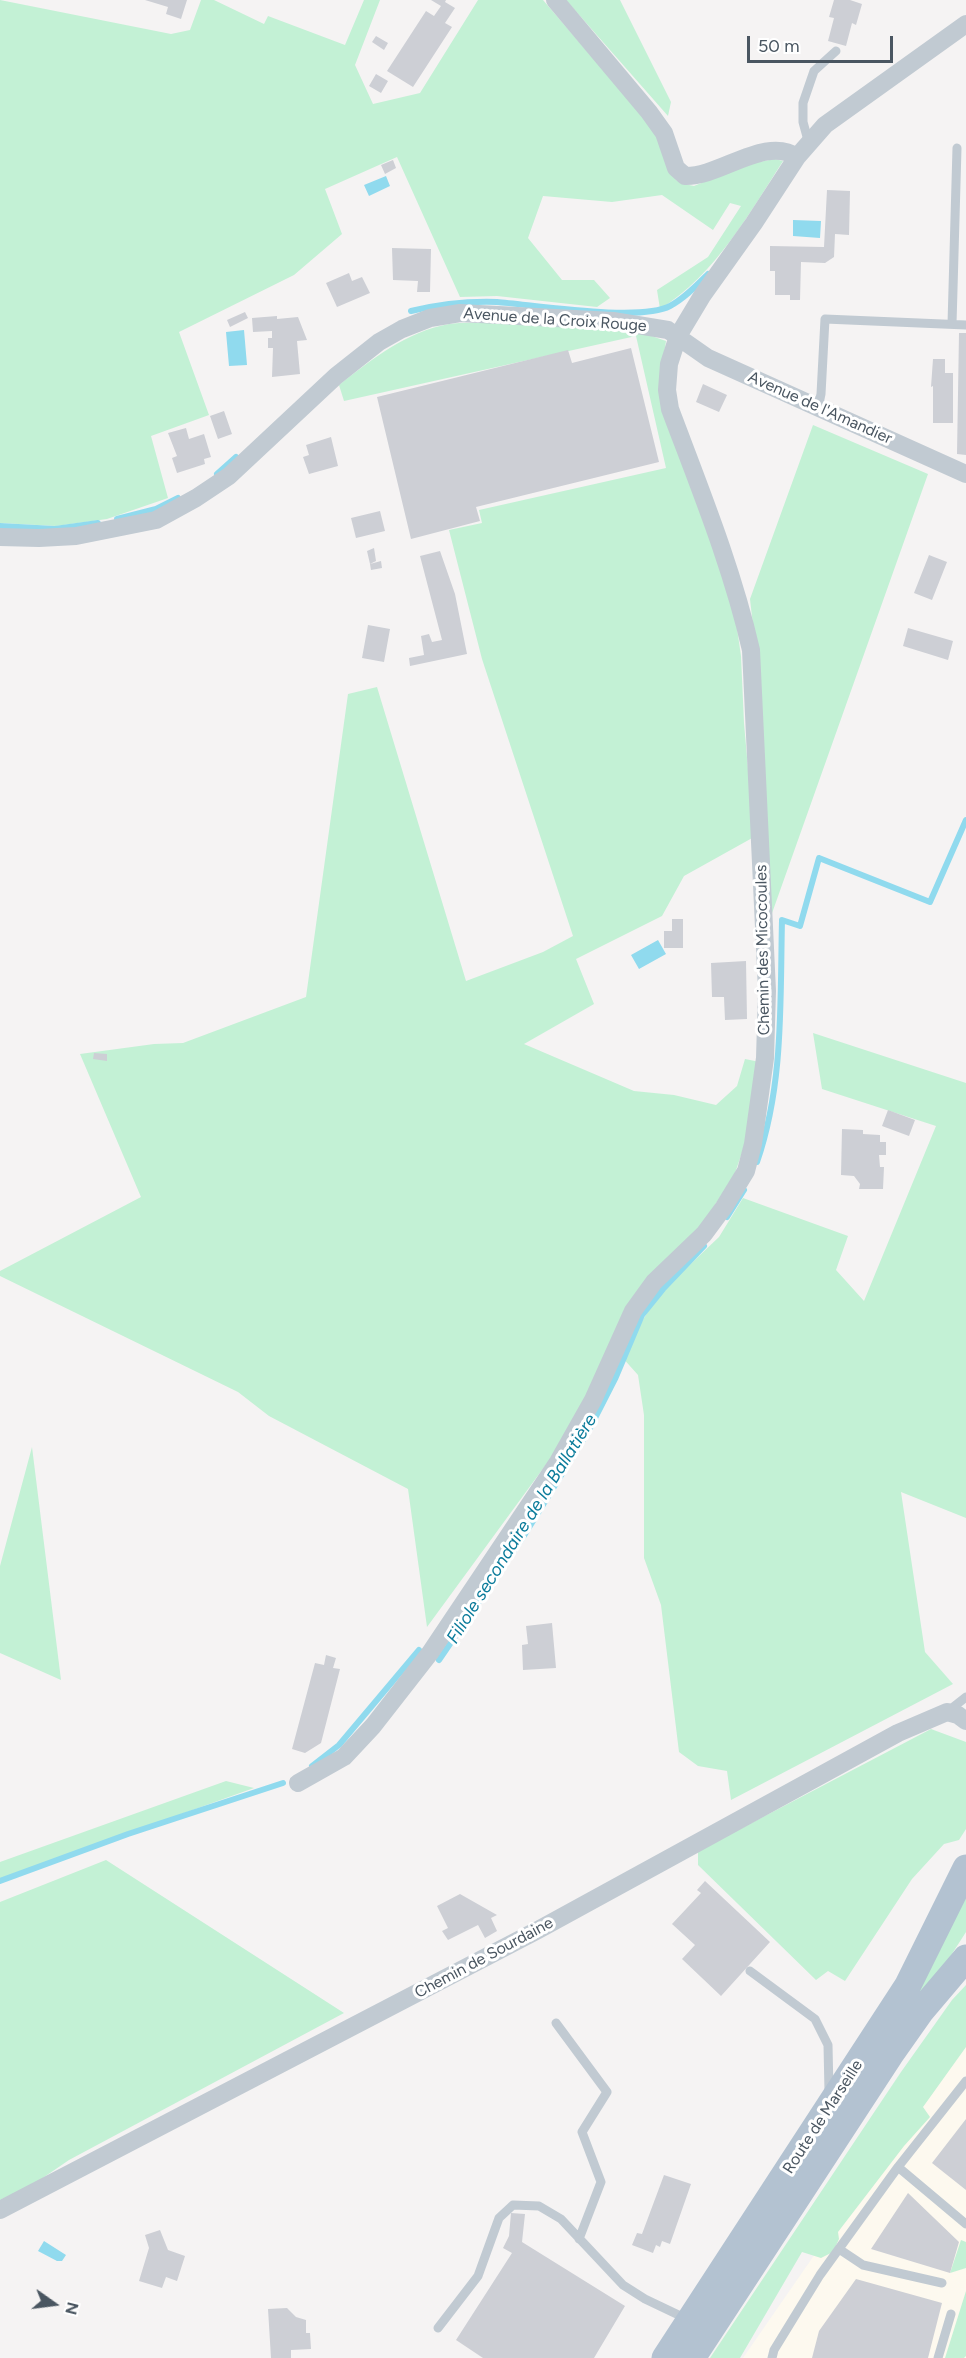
<!DOCTYPE html>
<html>
<head>
<meta charset="utf-8">
<style>
  body { margin:0 }
  #map { position:relative; width:966px; height:2358px; overflow:hidden; background:#f5f3f3; font-family:Figtree,sans-serif }
  canvas { display:block }
  .north { position:absolute; left:24px; top:2274px; width:60px; height:60px; -webkit-text-stroke:4px #fff; paint-order:stroke; rotate:104deg; font-size:16px; font-weight:700; line-height:24px; text-align:center; color:#4a5661 }
  .north::after { content:''; display:block; margin:auto; width:21px; height:27px; background:#4a5661; clip-path:polygon(50% 0,100% 100%,50% 72%,0 100%) }
  .scale { position:absolute; left:747px; top:36px; width:146px; height:27px; box-sizing:border-box; border:3px solid #4a5661; border-top:0; padding-left:8px; font-size:18px; line-height:21px; white-space:nowrap; color:#4a5661; -webkit-text-stroke:4px #fff; paint-order:stroke }
</style>
</head>
<body>
<div id="map">
<canvas width="966" height="2358"></canvas>
<div class="north">N</div>
<div class="scale">50 m</div>
</div>
<script>
const context = document.querySelector('canvas').getContext('2d');
context.lineJoin = 'round';
function fill(path, color) { context.fillStyle = color; context.fill(path, 'evenodd'); }
function trace(path, color, width, dash) { context.strokeStyle = color; context.lineWidth = width; context.lineCap = dash ? 'butt' : 'round'; context.setLineDash(dash || []); context.stroke(path); }
function write(font, color, halo, rows, align = 'center') {
  context.font = font + ' Figtree,sans-serif'; context.lineWidth = 6; context.setLineDash([]); context.textBaseline = 'middle'; context.strokeStyle = halo; context.fillStyle = color; for (const [text, x, y, turn = 0] of rows) {
    context.save(); context.translate(x, y); context.rotate((+turn || 0) * Math.PI / 180); context.textAlign = isNaN(turn) ? turn : align; if (halo) context.strokeText(text, 0, 0); context.fillText(text, 0, 0); context.restore();
  }
}
fill(new Path2D(`
  M966 2036V2358H743Z`), '#fdf9ef');
fill(new Path2D(`
  M0 0 171 34 190 30 201 0H214L264 24 268 16 345 45 364 0H380L355 65 373 104 420 93 478 0H543L653 128 676 180 684 184 694 186 748 164 775 159 783 161C749 214 715 275 660 309L657 290 708 257 741 206 730 203 713 230 662 195 612 202 543 196 528 238 562 280H594L610 298 597 307 497 296 460 297 397 157 325 189 342 234 294 275 179 332 209 415 151 436 168 498 107 519 56 526 0 523Z
  M566 0H620L671 102 668 116Z
  M491 323 637 331 666 341 660 380 733 600 741 656 744 723 754 837 684 876 662 916 576 959 594 1004 524 1044 634 1091 674 1095 716 1105 737 1086 745 1059 760 1062 747 1138 734 1176 701 1226 670 1260 572 1429 427 1627 408 1489 269 1416 238 1392 0 1276V1271L141 1197 80 1054 154 1044 183 1043 306 997 348 694 377 687 466 981 543 952 573 936 482 659 449 530 482 523 479 510 666 468 636 336 344 401 339 385C372 359 406 332 449 324 462 322 477 323 491 323Z
  M813 425 928 474 771 916 758 670 750 599Z
  M813 1033 966 1083V1518L901 1492 925 1652 953 1684 731 1800 727 1771 698 1766 679 1752 661 1605 644 1558V1415L638 1375 621 1356 658 1295 719 1237 743 1198 848 1236 836 1270 864 1301 936 1126 822 1089Z
  M32 1447 61 1680 0 1653V1566Z
  M931 1729 966 1742V1829L959 1840 944 1844 912 1879 845 1981 828 1971 816 1980 698 1865V1851Z
  M226 1781 254 1788 0 1879V1862Z
  M106 1860 344 2013 69 2160 34 2184 0 2200V1902Z
  M966 1895V1932L948 1960 913 2002Z
  M966 1985V2047L923 2107 930 2117 904 2146 838 2232 839 2239 833 2252 821 2258 802 2252 740 2358H710L901 2072 952 2000Z
  M961 2240 966 2242V2268L950 2273Z
  M966 2291V2356L964 2358H945Z`), '#c3f1d5');
fill(new Path2D(`
  M386 176 390 186 369 196 364 185Z
  M793 220 821 221 820 238 793 236Z
  M244 330 247 365 229 366 226 332Z
  M658 940 666 954 639 969 631 955Z
  M44 2241 66 2255 62 2261H57L38 2251Z`), '#90daee');
trace(new Path2D(`
  M411 311C440 304 468 301 497 302 535 305 640 322 670 306 685 298 697 285 708 274
  M217 474 236 457
  M117 519 156 509 178 498
  M0 526 55 529 98 523
  M757 1162C784 1084 780 1001 782 920L800 926 819 858 930 902 966 820
  M727 1217 744 1190
  M439 1660 525 1534 589 1430 615 1379 642 1315 663 1289 704 1246
  M312 1766 339 1745 419 1650
  M0 1881 128 1834 283 1783`), '#90daee', 6);
fill(new Path2D(`
  M145 0H187L181 19 166 14 168 7Z
  M431 0H446L445 2 455 8 445 23 452 27 413 87 387 71 426 11 434 16 441 6Z
  M834 0H850L862 4 856 25 852 23 846 46 828 41 834 18 829 17Z
  M376 36 388 43 384 50 372 42Z
  M376 74 388 81 381 93 369 86Z
  M393 160 396 168 385 174 381 165Z
  M827 190 850 191 849 235 835 234 834 257 825 263 801 262 800 300H790V295H775V271H770V246L824 247Z
  M392 248 431 249 430 292H417L418 281 393 280Z
  M349 273 352 281 362 277 370 293 337 307 326 283Z
  M245 312 248 318 230 327 227 320Z
  M277 316V319L298 317 307 340 297 341 300 374 272 377 273 348H268V338H272V331L253 332 252 318Z
  M959 333H966V455L957 454Z
  M631 348 659 462 476 507 480 521 411 539 377 397 568 350 572 363Z
  M933 359H945V373H953V423H933V386L931 387Z
  M703 384 727 395 719 412 696 402Z
  M224 411 232 434 218 439 210 416Z
  M186 428 189 439 204 434 211 457 204 459 205 464 177 473 172 458 177 456 168 433Z
  M331 437 338 466 309 474 303 457 309 455 306 445Z
  M380 511 385 531 356 538 351 518Z
  M374 548 376 561 370 564 367 551Z
  M440 551 455 594 467 654 410 666 409 658 424 655 421 636 429 634 432 642 442 640 420 556Z
  M929 555 947 562 932 600 914 593Z
  M381 561 382 568 371 570 370 564Z
  M368 625 390 629 384 662 362 658Z
  M908 628 953 641 948 660 903 646Z
  M672 919H683V948H664V931H672Z
  M746 961 747 1019 725 1020 724 997H712L711 963Z
  M94 1053 107 1054V1061L93 1059Z
  M888 1110 915 1120 909 1136 882 1126Z
  M842 1129 863 1130V1134L880 1135V1142H886V1155H879L880 1167H884L883 1189H859L860 1184 854 1176 841 1175Z
  M552 1623 556 1668 523 1670 522 1645 528 1644 526 1626Z
  M326 1655 336 1658 333 1668 340 1669 321 1743 305 1753 292 1749 315 1663 324 1665Z
  M705 1881 770 1942 721 1996 682 1959 695 1945 672 1924 701 1893 697 1890Z
  M460 1894 497 1915 491 1918 497 1931 485 1938 478 1925 448 1940 442 1931 448 1928 437 1906Z
  M966 2119V2190L932 2163Z
  M664 2175 691 2184 670 2244 662 2241 660 2247 656 2245 653 2253 632 2245 637 2233 642 2234Z
  M908 2193 959 2242 950 2273 871 2249Z
  M511 2213 525 2214 522 2242 625 2306 594 2358H483L456 2340 512 2253 503 2248 509 2236Z
  M160 2230 168 2250 185 2256 177 2281 166 2277 162 2288 139 2281 149 2248 145 2235Z
  M856 2279 942 2303 928 2358H812L819 2331Z
  M287 2308 296 2317 306 2320V2333H310L311 2349 291 2350V2358H271L268 2309Z`), '#cdcfd5');
trace(new Path2D(`
  M809 144 803 122V103L814 71 836 51
  M952 324 957 148
  M818 408 821 394 825 319 966 325
  M947 1712 966 1697
  M750 1971 815 2019 828 2045 829 2092
  M556 2023 607 2092 582 2132 601 2182 579 2239
  M898 2167 966 2081
  M839 2249 863 2265 942 2283
  M438 2328 478 2276 499 2218 513 2205 539 2206 561 2219 623 2285 645 2299 687 2319
  M772 2358 774 2350 820 2275 898 2167 966 2224
  M938 2358 951 2314`), '#c1cad2', 9);
trace(new Path2D(`
  M555 0 649 112 664 133 676 168 685 176C720 177 766 135 797 157
  M0 537 39 538 76 536 156 520 196 498 229 476 336 376 379 342 402 329 430 318 460 313 613 321 668 330 708 358 966 474
  M298 1783 344 1757 373 1726 430 1653 558 1462 593 1400 633 1311 654 1282 704 1234 724 1207 746 1171 753 1144 765 1058 767 991 751 650C732 567 700 489 670 409L667 390 669 364 678 336 702 296 754 223 797 157 825 125 966 24
  M0 2210 538 1930 898 1733 947 1712 958 1715 966 1721`), '#c1cad2', 18);
trace(new Path2D(`
  M665 2358 908 1985 966 1868
  M692 2358 890 2055 921 2011 966 1958`), '#b3c2d1', 27);
write('16px', '#4a5661', '#fff', [
  ["Avenue de la Croix Rouge",555,320,4],
  ["Avenue de l'Amandier",820,408,24],
  ["Chemin des Micocoules",763,950,-91],
  ["Chemin de Sourdaine",484,1958,-28],
  ["Route de Marseille",823,2117,-57]
]);
write('italic 18px', '#0c7c9b', '#fff', [
  ["Filiole secondaire de la Ballatière",522,1529,-58]
]);
</script>
</body>
</html>
